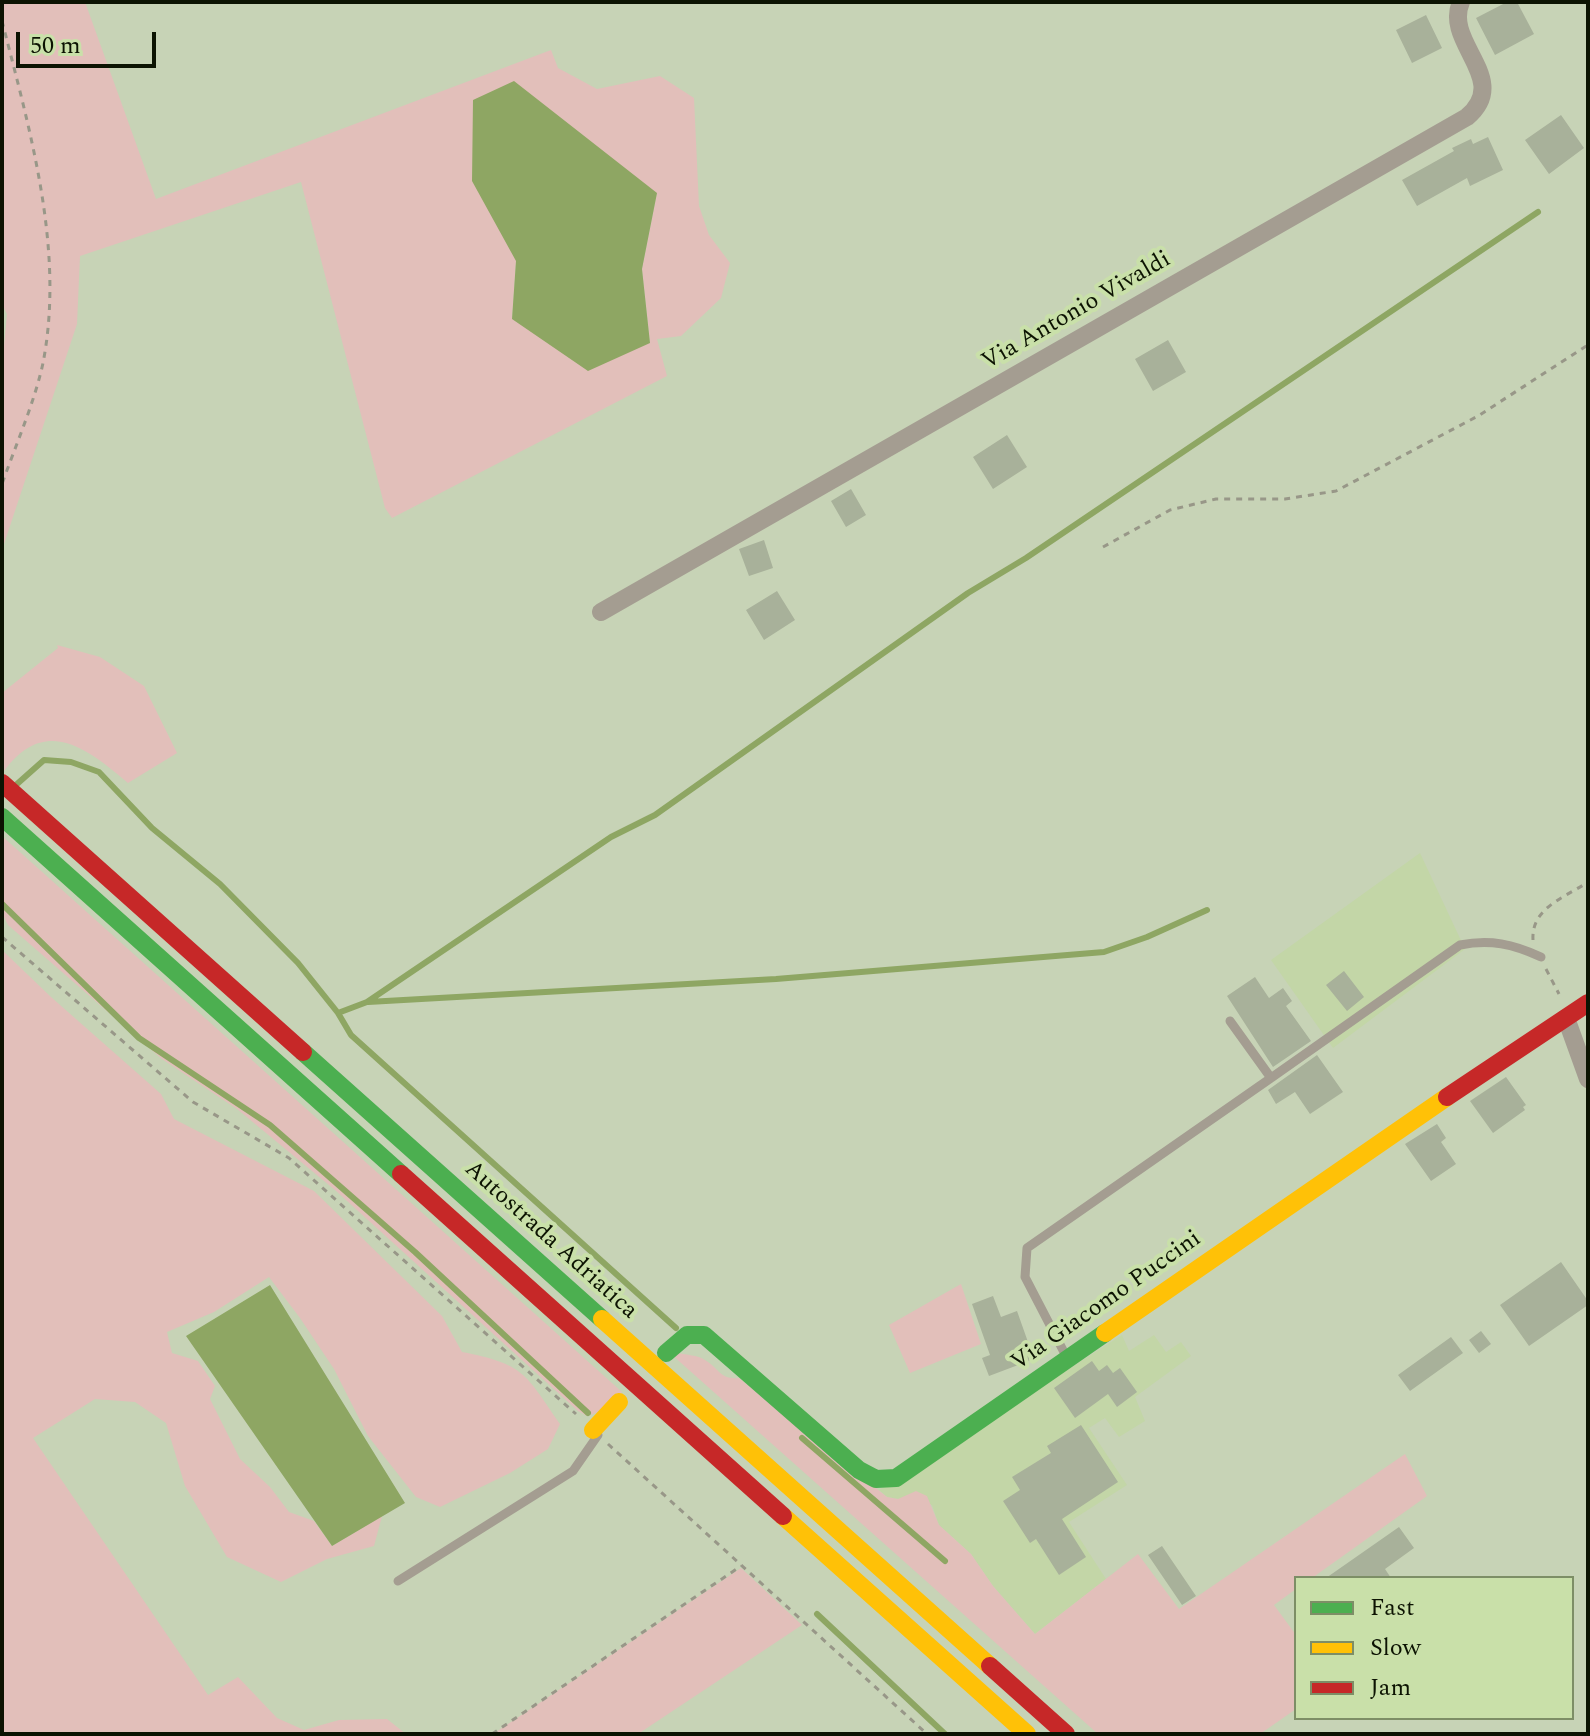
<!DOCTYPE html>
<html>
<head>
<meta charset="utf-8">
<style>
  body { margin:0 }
  #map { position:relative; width:1590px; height:1736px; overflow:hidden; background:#c7d3b6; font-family:Spectral,serif }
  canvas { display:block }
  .frame { position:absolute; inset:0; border:4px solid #0c1302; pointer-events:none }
  .legend { position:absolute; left:1294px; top:1576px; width:280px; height:144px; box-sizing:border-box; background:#c9e0a9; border:2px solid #7d8e66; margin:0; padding:10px 14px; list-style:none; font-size:24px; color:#0c1302 }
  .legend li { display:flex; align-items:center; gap:16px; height:40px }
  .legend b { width:40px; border:2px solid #7d8e66 }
  .scale { position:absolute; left:16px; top:32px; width:140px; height:36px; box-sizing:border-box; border:4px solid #0c1302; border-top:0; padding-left:10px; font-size:24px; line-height:28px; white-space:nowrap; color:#0c1302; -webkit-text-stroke:6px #c9e0a9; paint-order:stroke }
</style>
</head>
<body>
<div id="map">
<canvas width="1590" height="1736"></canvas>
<div class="frame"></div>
<ul class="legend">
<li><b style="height:10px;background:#4caf50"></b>Fast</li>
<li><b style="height:10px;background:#ffc107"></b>Slow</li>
<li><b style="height:10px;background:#c62828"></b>Jam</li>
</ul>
<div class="scale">50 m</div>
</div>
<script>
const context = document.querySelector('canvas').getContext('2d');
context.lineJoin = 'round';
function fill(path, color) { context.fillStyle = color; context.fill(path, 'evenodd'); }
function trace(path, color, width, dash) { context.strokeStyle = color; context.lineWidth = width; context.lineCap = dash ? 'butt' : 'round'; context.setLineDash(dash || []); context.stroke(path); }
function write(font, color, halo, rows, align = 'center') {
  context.font = font + ' Spectral,serif'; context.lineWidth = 8; context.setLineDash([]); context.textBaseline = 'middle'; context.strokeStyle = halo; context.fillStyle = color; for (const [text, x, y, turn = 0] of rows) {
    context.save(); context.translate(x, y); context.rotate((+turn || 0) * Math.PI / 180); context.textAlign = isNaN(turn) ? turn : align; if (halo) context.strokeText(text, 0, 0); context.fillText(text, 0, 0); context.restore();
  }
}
fill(new Path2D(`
  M1420 853 1465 949 1333 1048 1271 960Z
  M1122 1335 1129 1351 1154 1335 1166 1352 1181 1342 1191 1356 1135 1397 1145 1421 1119 1437 1105 1418 1089 1428 1127 1485 1069 1522 1106 1579 1035 1634 993 1586 971 1554 939 1525 932 1505 887 1497 879 1490Z`), '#c3d6a7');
fill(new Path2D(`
  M2 2H85L156 199 551 50 558 68 597 89 660 76 694 98 699 206 709 235 730 263 721 298 681 336 657 339 667 376 392 518 385 508 301 182 80 256 77 324 2 550V367L7 314 2 304 4 128 2 118ZM657 193 642 269 650 343 512 319 516 261Z
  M57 645 100 657 144 686 177 753 128 783C87 748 45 715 4 771L2 769V693L58 648Z
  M2 836 622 1392 596 1413 587 1416 578 1411 335 1190 237 1109 162 1059 8 925 2 913Z
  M2 950 51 997 161 1094 174 1119 314 1191 442 1316 462 1352C524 1364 525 1373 560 1424L548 1449 510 1473 440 1507 416 1497 368 1436 334 1369 300 1318 269 1277 214 1312 167 1332 172 1353 198 1361 215 1386 210 1399 240 1459 270 1487 289 1512 314 1521 332 1546 382 1516 374 1546 327 1559 281 1582 227 1557 185 1486 166 1423 135 1402 95 1399 33 1438 208 1695 238 1677 277 1718 304 1730 339 1720 387 1719 406 1734H2Z
  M961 1284 981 1344 910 1373 889 1325Z
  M678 1353C687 1355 697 1355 705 1360 719 1368 720 1380 739 1378L887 1497 898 1499 916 1491 927 1496 939 1525 971 1554 993 1586 1035 1634 1138 1554 1179 1609 1405 1454 1427 1496 1312 1578H1296V1589L1274 1605 1296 1635V1709L1260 1734H1098L671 1354Z
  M741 1568 802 1625 638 1734H493Z`), '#e2bfba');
fill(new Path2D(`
  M514 81 657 193 642 269 650 343 588 371 512 319 516 261 472 181 473 100Z
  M270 1285 405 1503 332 1546 186 1336Z`), '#8ea663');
trace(new Path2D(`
  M17 784 44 760 71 762 99 772 152 828 220 884 298 963 338 1013 367 1002 611 837 655 815 968 593 1026 558 1538 212
  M2 904 139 1038 270 1125 415 1252 588 1413
  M368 1002 776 979 1104 952 1147 937 1207 910
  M338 1013 351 1035 676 1328
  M802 1438 945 1561
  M817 1614 945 1734`), '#8ea663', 6);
fill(new Path2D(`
  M1507 2H1517L1534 34 1495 55 1476 18Z
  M1426 15 1442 48 1412 63 1396 30Z
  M1561 115 1584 148 1549 174 1525 140Z
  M1488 137 1503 170 1470 186 1467 178 1417 206 1402 180 1454 151 1452 148 1471 139 1473 144Z
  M1168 340 1186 372 1153 391 1135 359Z
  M1007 435 1027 467 993 489 973 457Z
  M851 489 866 515 846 527 831 501Z
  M764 540 773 568 749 576 739 549Z
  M777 591 795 620 764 640 746 610Z
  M1344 971 1364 997 1347 1011 1326 985Z
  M1255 977 1269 998 1283 988 1292 1001 1286 1006 1311 1041 1273 1067 1227 996Z
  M1317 1055 1343 1092 1310 1114 1295 1092 1276 1104 1268 1090Z
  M1506 1077 1526 1105 1523 1107 1525 1110 1493 1133 1470 1101Z
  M1437 1124 1446 1138 1441 1142 1456 1164 1431 1181 1405 1144Z
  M1561 1262 1588 1301V1305L1529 1346 1500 1305Z
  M993 1296 1001 1317 1017 1311 1034 1359 989 1376 982 1358 990 1355 972 1304Z
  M1481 1331 1491 1344 1479 1353 1469 1340Z
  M1451 1337 1463 1353 1410 1391 1398 1375Z
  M1092 1361 1099 1371 1107 1365 1113 1373 1120 1368 1137 1392 1117 1407 1108 1394 1075 1418 1054 1388Z
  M1081 1425 1118 1482 1062 1519 1086 1557 1059 1575 1036 1539 1030 1543 1003 1501 1020 1490 1012 1477 1051 1453 1047 1446Z
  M1399 1527 1414 1548 1385 1569 1391 1578H1326Z
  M1162 1546 1196 1596 1182 1605 1148 1555Z`), '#a8b19a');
trace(new Path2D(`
  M2 21C30 131 65 250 43 363 35 401 15 447 2 484
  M1103 547 1170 510 1216 499H1285L1336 491 1478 416 1588 345
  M2 937 193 1102 289 1158 576 1414
  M1533 940C1531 908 1564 898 1588 882
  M1546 969 1559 994
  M608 1444 927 1734
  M492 1734 741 1566`), '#989788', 3, [6, 6]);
trace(new Path2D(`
  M1271 1078 1460 945C1490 939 1513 944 1541 957
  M1066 1356 1025 1277 1027 1248 1271 1078 1230 1021
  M398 1581 573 1471 598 1435`), '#a49d91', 9);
trace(new Path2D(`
  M601 612 1467 117C1512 79 1443 43 1461 2
  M1566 1018 1588 1079`), '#a49d91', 18);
trace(new Path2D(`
  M2 817 401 1174
  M303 1052 602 1319
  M666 1353 687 1335H704L859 1470 876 1479 896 1478 1105 1333`), '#4caf50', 18);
trace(new Path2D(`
  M602 1319 990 1666
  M1105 1333 1447 1097
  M593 1430 619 1402
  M783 1516 1027 1734`), '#ffc107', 18);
trace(new Path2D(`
  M2 783 303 1052
  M1447 1097 1588 1003
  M401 1174 783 1516
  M990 1666 1066 1734`), '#c62828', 18);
write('24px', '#0c1302', '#c9e0a9', [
  ["Via Antonio Vivaldi",1077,312,-30],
  ["Autostrada Adriatica",550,1241,42],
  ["Via Giacomo Puccini",1107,1302,-35]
]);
</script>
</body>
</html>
